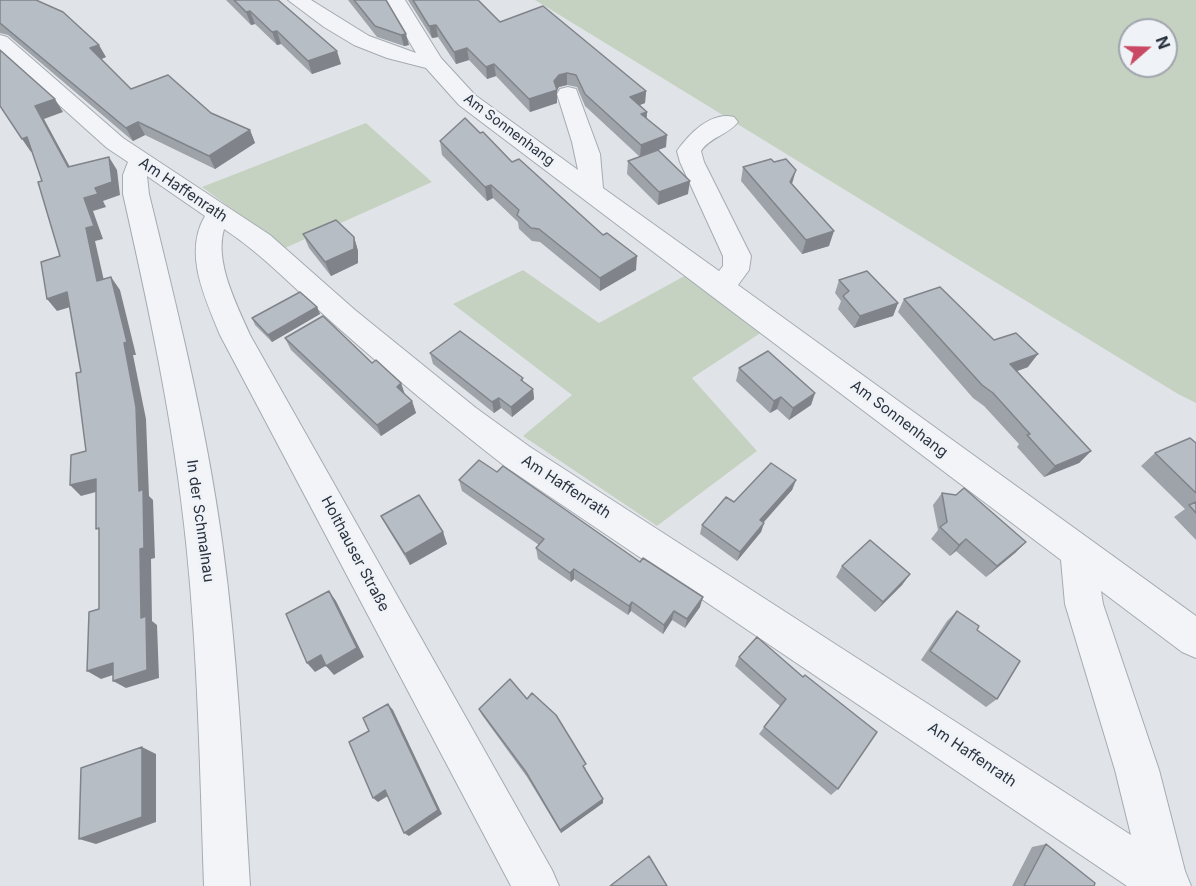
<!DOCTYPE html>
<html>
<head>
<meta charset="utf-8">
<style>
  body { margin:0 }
  #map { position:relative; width:1196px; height:886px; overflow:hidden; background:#e0e4e8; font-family:Inter,sans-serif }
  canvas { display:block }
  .north { position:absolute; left:1118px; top:18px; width:60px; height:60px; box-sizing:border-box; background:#eff2f6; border:2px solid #a0a5ad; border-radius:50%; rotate:70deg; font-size:16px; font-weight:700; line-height:24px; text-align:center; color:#29323f }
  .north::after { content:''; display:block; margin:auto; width:21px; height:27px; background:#c94964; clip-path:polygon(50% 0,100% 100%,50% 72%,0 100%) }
</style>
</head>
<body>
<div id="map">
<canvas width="1196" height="886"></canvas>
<div class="north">N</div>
</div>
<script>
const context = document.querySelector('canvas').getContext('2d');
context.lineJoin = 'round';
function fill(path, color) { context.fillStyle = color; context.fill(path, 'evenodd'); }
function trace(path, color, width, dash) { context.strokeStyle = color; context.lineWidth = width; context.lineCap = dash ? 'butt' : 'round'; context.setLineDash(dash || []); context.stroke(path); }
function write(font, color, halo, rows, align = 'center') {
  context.font = font + ' Inter,sans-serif'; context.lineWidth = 5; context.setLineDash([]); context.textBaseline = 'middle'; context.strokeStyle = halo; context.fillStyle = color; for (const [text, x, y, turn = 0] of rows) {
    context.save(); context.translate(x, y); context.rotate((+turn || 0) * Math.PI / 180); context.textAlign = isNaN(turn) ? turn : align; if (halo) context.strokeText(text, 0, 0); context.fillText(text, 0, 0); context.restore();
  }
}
fill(new Path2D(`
  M535 0H1196V403L1178 394ZM1130 30H1166V66H1130Z
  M366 123 432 182 285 248 202 187Z
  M523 270 599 323 688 274 762 332 692 378 757 451 657 526 523 436 572 395 453 304Z`), '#c6d2c1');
const street = new Path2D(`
  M288 0H311L369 36 416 53 385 0H405L441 58 475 95 578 170 572 142 557 94 560 89 568 87 576 89 600 154 603 188 719 271 723 266V256L680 162 677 151C689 134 711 111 734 117L738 122C728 135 710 137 701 151L704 162 751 256 749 270 738 285 1196 616V658L1182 652 1101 591 1103 604 1159 770 1185 871 1191 886H1127L506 467C447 421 390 374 334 324 298 292 265 256 224 229 214 262 237 305 250 335L552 870 559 886H511L220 335C205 298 183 253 205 216L147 176 149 194C177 309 206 424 222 541 238 656 243 771 250 886H204C200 771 198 656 186 542 174 425 149 309 123 194V175L128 162 107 148 0 52V35L7 37 123 138 270 235 355 310 476 408 530 447 1131 835 1115 770 1065 604 1061 560 459 105 426 68 387 58 354 45 324 27Z`);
trace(street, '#a5abb2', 2);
fill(street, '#f2f4f7');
fill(new Path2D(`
  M0 0 106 57 101 59 131 89 211 113 250 130 255 143 215 169 145 135 133 141 8 35 0 33Z
  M226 0H278L341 64 312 74 281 44 277 45 255 24 251 25Z
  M348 0H386L409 45 404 46 377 37Z
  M408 0H478L500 22 646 91 645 103 640 105 647 112V118L666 147 658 150 688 194 658 205 627 174 628 161 640 157 585 106 577 87 567 85 559 87 557 90V103L530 112 496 76 487 79 469 60 456 64 438 37 432 38Z
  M440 141 512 162 636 270 600 291 540 242 532 241 519 229 518 222 493 198 487 201 442 155Z
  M743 167 792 185 829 246 802 254 741 181Z
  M303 234 354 237 358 251V263L331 276 309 248Z
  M839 280 898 303 893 316 854 328 838 309 841 301 835 293Z
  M904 299 994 340 1028 367 1017 371 1091 451 1079 463 1044 477 1017 447 1019 444 984 406 973 398 898 312Z
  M317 307 320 314 272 342 255 325 252 318Z
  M285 338 372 363 401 383 405 395 412 401 416 413 381 436 291 350Z
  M430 353 523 378V382L533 389 534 399 512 417 501 408 494 413 433 364Z
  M739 368 815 393 811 405 789 420 777 409 770 413 736 381Z
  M1196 443V540L1174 517 1185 509 1141 466 1155 453Z
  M459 480 700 607 685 628 672 620 663 634 631 611 628 615 574 579 571 582 538 559 536 548 539 545 462 491Z
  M796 480 792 490 763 522 764 523 761 532 737 561 700 534 702 525 734 502Z
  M942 493 1026 542 1015 553 986 577 956 551 950 556 931 539 938 530 933 505Z
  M381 516 443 532 447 544 410 565 387 527Z
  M842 566 910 574 902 585 875 612 836 577Z
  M957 611 977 630 997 699 986 707 921 660 947 621Z
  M739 657 803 677 838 789 831 795 759 734 780 706 735 666Z
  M479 709 586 768 585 769 603 803 561 833 527 777 482 715Z
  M1046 844 1094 886H1012L1032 847Z`), '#9da3a9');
fill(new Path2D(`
  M250 11 255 24 251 25 246 12Z
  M436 25 438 37 432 38 429 26Z
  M277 31 281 44 277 45 272 32Z
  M406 34 409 45 404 46 401 35Z
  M99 45 106 57 97 61 90 48Z
  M467 48 469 60 456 64 454 52Z
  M337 51 341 64 312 74 308 61Z
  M494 64 496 76 487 79 486 67Z
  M567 73V85L559 87 557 90V103L530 112 529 99 554 81 559 75Z
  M646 91 645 103 629 109 630 97Z
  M55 99 63 112 44 119 77 180 68 167 35 106Z
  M647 112 646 124 641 114Z
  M138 122 145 135 133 141 126 128Z
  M250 130 255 143 215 169 209 156Z
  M667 135 666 147 640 157 641 145Z
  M27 137 36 150 31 152 22 139Z
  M109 157 117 170 120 195 103 201 106 207 93 211 103 239 95 241 107 294 97 281 86 228 84 198 95 188Z
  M796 170 792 184 790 182Z
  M690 181 688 194 658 205 659 192Z
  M491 185 493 198 487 201 485 187Z
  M834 231 829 246 802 254 806 240Z
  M354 237 358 251V263L331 276 325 262Z
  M637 256 636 270 600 291V278Z
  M111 277 120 290 136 355H133L146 419 149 496 153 500 155 558 151 559 152 621 157 625 159 678 126 688 113 681 141 618 139 491Z
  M67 292 77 305 57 311 47 299Z
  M898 303 893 316 854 328 860 316Z
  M317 307 320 314 272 342 268 335Z
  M1038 354 1028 367 1001 377 1010 364Z
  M401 383 405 395 397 387Z
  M533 389 534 399 512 417 511 407Z
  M815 393 811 405 789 420 793 408Z
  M781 397 777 409 770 413 774 401Z
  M499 398 501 408 494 413 492 402Z
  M412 401 416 413 381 436 377 425Z
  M1091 451 1079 463 1044 477 1055 466Z
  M96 479 107 489 81 496 70 485Z
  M796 480 792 490 757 530 760 520Z
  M764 523 761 532 737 561 740 552Z
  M443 532 447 544 410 565 405 554Z
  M966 539 956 551 950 556 959 545Z
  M1026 542 1015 553 986 577 997 566Z
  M574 569V579L571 582 570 573Z
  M910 574 902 585 875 612 883 602Z
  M329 591 336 601 364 657 334 675 326 666Z
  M703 597 700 607 685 628 687 619Z
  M632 602 631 611 628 615 629 606Z
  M674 611 672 620 663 634 664 625Z
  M321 655 329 664 315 672 307 663Z
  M113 663 125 671 101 679 87 671Z
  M388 704 393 710 442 814 409 836 404 833Z
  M142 747 156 754V822L96 844 79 839Z
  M385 790 391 794 378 802 373 798Z
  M603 799V803L561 833 560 830Z`), '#80848a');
const building = new Path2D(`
  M0 0H36L63 12 99 45 90 48 131 89 168 75 211 113 250 130 209 156 138 122 126 128 0 23Z
  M234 0H278L337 51 308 61 277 31 272 32 250 11 246 12Z
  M354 0H386L406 34 401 35 375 26Z
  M413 0H478L500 22 543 6 646 91 630 97 647 112 641 114 667 135 641 145 585 94 576 75 567 73 559 75 554 81 557 90 529 99 494 64 486 67 467 48 454 52 436 25 429 26Z
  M0 50 55 99 35 106 68 167 109 157 112 182 95 188 98 194 84 198 94 226 86 228 97 281 111 277 127 342 124 343 136 407 139 491 143 489 144 548 140 549 141 618 146 616 147 670 113 681V663L87 671 89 612 99 609V528L96 529V479L70 485 71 455 86 451 76 373 81 372 67 292 47 299 41 262 60 256 38 182 42 181 27 137 22 139 0 106Z
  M465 118 480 133 483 132 512 162 519 159 603 235 607 233 637 256 600 278 539 229 531 228 517 215 519 210 491 185 485 187 440 141Z
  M658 150 690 181 659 192 628 161Z
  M771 159 774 162 786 159 796 170 790 182 834 231 806 240 743 167Z
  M336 220 354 237V249L325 262 303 234Z
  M867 271 898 303 860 316 843 296 849 291 839 280Z
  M940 287 994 340 1016 333 1038 354 1010 364 1091 451 1055 466 1027 435 1030 434 993 393 982 385 904 299Z
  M300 292 317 307 268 335 252 318Z
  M323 316 372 363 376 360 401 383 397 387 412 401 377 425 285 338Z
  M460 331 523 378 521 380 533 389 511 407 499 398 492 402 430 353Z
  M768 351 815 393 793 408 781 397 774 401 739 368Z
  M1190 438 1196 443V493L1155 453Z
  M479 460 497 472 503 466 640 562 643 558 703 597 687 619 674 611 664 625 632 602 629 606 574 569 570 573 536 548 544 539 459 480Z
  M771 463 796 480 760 520 764 523 740 552 702 525 726 497 734 502Z
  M964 488 1026 542 997 566 966 539 959 545 940 527 947 522 942 493 956 495Z
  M419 495 443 532 405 554 381 516Z
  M1196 502V513L1189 505Z
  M870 540 910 574 883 602 842 566Z
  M329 591 357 648 326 666 321 655 307 663 286 614Z
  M957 611 979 626 977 630 1020 661 997 699 930 651Z
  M757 637 803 677 805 675 877 732 838 789 764 727 786 699 739 657Z
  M510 679 527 699 532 693 556 715 586 764 583 766 603 799 560 830 526 772 479 709Z
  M388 704 438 810 404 833 385 790 373 798 349 742 369 731 363 718Z
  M142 747V817L79 839 81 768Z
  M1046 844 1095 883 1094 886H1024Z
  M649 856 667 886H610Z`);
fill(building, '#b7bdc5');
trace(building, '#80848a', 1.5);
write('14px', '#29323f', '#eff2f6', [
  ["Am Sonnenhang",509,130,37]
]);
write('15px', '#29323f', '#eff2f6', [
  ["Am Haffenrath",183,190,34],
  ["Am Sonnenhang",899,419,37],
  ["Am Haffenrath",566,487,33],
  ["In der Schmalnau",200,521,82],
  ["Holthauser Straße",355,554,62],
  ["Am Haffenrath",972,755,34]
]);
</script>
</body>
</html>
